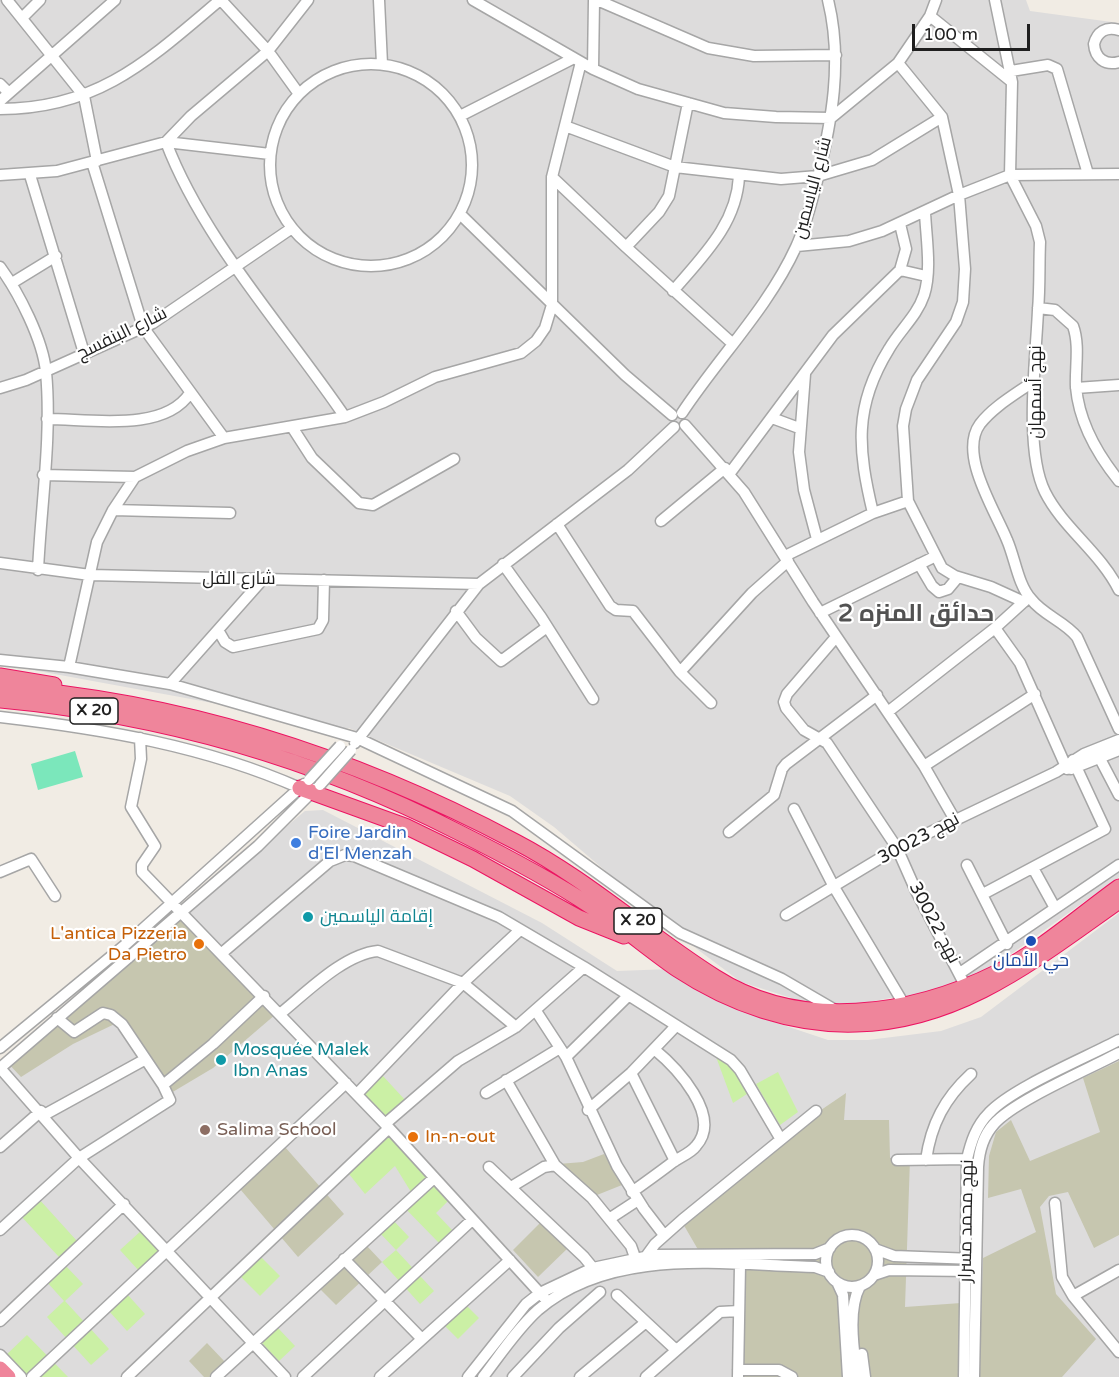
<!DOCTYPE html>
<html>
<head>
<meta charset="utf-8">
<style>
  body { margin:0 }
  #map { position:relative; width:1119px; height:1377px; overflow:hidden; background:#f1ece4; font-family:"Varela Round",sans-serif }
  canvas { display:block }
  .scale { position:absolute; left:912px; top:24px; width:118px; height:27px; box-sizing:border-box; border:3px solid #1f1f1f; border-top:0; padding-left:8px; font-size:18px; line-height:21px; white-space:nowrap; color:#1f1f1f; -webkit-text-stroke:4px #fff; paint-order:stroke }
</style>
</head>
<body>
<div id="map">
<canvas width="1119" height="1377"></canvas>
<div class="scale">100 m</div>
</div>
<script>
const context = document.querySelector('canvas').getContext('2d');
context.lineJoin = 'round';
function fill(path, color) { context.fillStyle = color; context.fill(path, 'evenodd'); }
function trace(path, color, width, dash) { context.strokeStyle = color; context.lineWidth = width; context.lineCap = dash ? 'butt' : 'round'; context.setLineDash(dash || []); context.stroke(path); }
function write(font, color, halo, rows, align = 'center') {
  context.font = font + ' "Varela Round",Cairo,sans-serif'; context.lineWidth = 4.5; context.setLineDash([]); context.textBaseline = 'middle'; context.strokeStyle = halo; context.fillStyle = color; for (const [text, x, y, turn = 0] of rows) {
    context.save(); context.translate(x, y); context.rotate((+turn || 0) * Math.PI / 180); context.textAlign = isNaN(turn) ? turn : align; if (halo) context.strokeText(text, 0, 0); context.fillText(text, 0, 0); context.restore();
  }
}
fill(new Path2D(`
  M0 0H1026L1030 11 1119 23V877L997 964 957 983 911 997 890 998 864 1003 836 1006 804 1002 741 982 697 949 554 827 510 796 349 728 317 733 229 706 0 664Z
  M323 810 542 923 617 971 671 969 710 994 753 1015 828 1040H868L941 1031 981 1017 1119 913V1377H11L0 1365V1066L305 811Z`), '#dddcdc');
fill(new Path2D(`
  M180 917 276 1014 213 1068 171 1093 123 1020 73 1044 21 1077 6 1061Z
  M1119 1061V1235L1094 1248 1068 1192 1049 1196 1040 1207 1056 1294 1096 1339 1062 1377H979L983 1258 1036 1232 1021 1189 988 1198 989 1156 996 1132 1011 1120 1030 1161 1100 1132 1083 1078Z
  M846 1093 844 1120H889L890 1158 910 1159 905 1307 961 1303 958 1377H734L739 1253H700L682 1222 780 1138Z
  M285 1147 344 1214 298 1257 240 1189Z
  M604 1154 622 1185 592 1197 558 1164 583 1162Z
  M543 1220 571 1245 538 1277 513 1250Z
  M366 1245 382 1262 336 1305 319 1288Z
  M207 1343 225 1362 209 1377H204L189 1361Z`), '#c6c6af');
fill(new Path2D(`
  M715 1054 732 1062 750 1092 733 1103Z
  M778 1072 798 1112 780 1125 756 1084Z
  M382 1075 406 1101 387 1117 364 1094Z
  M389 1134 451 1198 436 1213 452 1230 439 1243 400 1203 411 1192 395 1166 365 1194 349 1174Z
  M38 1198 77 1241 59 1257 20 1215Z
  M392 1219 409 1237 396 1250 434 1291 420 1304 382 1262 396 1250 379 1232Z
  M142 1230 161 1251 139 1271 120 1250Z
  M260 1256 280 1276 260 1296 240 1276Z
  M64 1264 83 1284 65 1301 109 1349 91 1365 47 1317 64 1301 46 1281Z
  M127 1294 145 1314 127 1331 109 1311Z
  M465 1304 479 1318 458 1339 444 1325Z
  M278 1328 295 1346 279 1361 262 1343Z
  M27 1335 68 1377H25L5 1356Z`), '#cbf0a5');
fill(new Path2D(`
  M75 751 83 777 38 790 31 764Z`), '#7be7bb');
const minor = new Path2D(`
  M7 0 84 96 97 161
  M221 0 268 51 299 94
  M379 0 382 64
  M473 0 593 69 638 89 724 113 776 117 831 118 898 63 930 16 936 0
  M597 0 708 48 754 56 836 55
  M995 0 1012 82 1010 175 1036 226 1040 242C1039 265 1040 288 1038 310 1036 358 1024 450 1045 492 1063 528 1100 552 1119 590
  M930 16 1012 82
  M22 18 40 0
  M1119 30C1106 26 1097 32 1094 44 1095 58 1105 66 1119 62
  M898 63 942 117 959 195 965 269 963 302 956 322 917 380 906 409 903 426 908 501
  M270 165a101 101 0 1 1 202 0a101 101 0 1 1-202 0Z
  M593 69 594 0
  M1011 71 1048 65 1057 69 1088 174
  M0 84 9 93
  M0 101 115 0
  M0 109C98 109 149 60 220 0
  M460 116 574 58
  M565 126 675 167 781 179 818 176 872 160 942 117
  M166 142 191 116 268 51 308 0
  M92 162 143 327 224 438
  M0 175 57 171 166 142 270 154
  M30 175 84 353
  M552 177 626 247 659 212 669 196 688 103
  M925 212C926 237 932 270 924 295 917 316 900 330 889 349 853 407 858 450 873 513L908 501 942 568 955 576 991 587 1024 602
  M460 214 625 375 672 415
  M797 246 849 241 882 231 959 195 1010 175 1119 174
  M626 247 733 344
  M0 267C19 293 43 340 46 372 52 435 41 506 38 570
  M900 270 926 276
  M12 283 56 256
  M673 291C702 257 737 224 739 176
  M1038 308 1055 310 1073 326C1080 345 1075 368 1076 387 1079 422 1098 455 1119 481
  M805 374 799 452 804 490 817 539
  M1034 381C1016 394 994 406 980 424 958 454 995 510 1007 540 1015 558 1018 585 1031 599 1043 615 1064 621 1077 637L1119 729
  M0 388 26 380 153 323 292 228
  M1076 388 1119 385
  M682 413C719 357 768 308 796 247 806 226 811 203 817 181 832 121 843 61 828 0
  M345 417 384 402 435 377 521 353 536 341 545 328 552 305V177L581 62
  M772 418 799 428
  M47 419C89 419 164 433 190 393
  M685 425 744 492 813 602 924 766
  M292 427 312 458 359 503 373 505 454 459
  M730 473 833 335 900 270 906 249 900 224
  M43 475 135 477
  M113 510 230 513
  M661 521 725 468
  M557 524 610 606 616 610 633 611 680 672 711 703
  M785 556 873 513
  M0 563 90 575 479 584
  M503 564 541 617 593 699
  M919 564 932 586 939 592 948 589 958 577
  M456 611 476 638 501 661 547 627
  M820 613 934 557
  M995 628 1020 663 1067 769
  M218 630 225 642 233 647 318 629 323 620 324 580
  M836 637 787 694 784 702 786 708 804 730 827 743 897 848 916 891 968 991
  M0 660 69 667 170 684 357 738 512 811 680 933 782 979 837 1011
  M69 667 97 542 113 510 135 477 187 451 224 438 345 417C286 330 203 240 166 142
  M680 672 752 593 788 561
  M170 684 264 578
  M889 711 995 628 1028 598
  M0 717C103 729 205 746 300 788
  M140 738 141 759 131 807 155 846 142 865V872L389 1128 548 1302
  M355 743 479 584 628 470 674 427
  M1097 753 1119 795
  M1071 769 1119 750
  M794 809 834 887 905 1006
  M955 820 924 766 1035 694
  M729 832 774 795 782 769 786 764 877 695
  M967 865 1007 944
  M1033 868 1055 908
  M0 872 31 859 55 896
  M983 894 1105 829 1073 760
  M786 915 897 848 1056 772 1084 754 1119 740
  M222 953 330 861 345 855 354 856 499 917 584 967 731 1060 740 1070 780 1138
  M960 973 1119 865
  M536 1011 566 1057 617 1166 644 1209 664 1235
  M281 1013C307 992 344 954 378 951L463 983 516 1027
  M0 1048 125 945 304 784
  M566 1057 628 996
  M0 1068 258 846 316 788
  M0 1068 79 1158 285 1377
  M631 1073 675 1161
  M506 1080 555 1165 592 1198 631 1246 637 1263
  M163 1085 213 1044 264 996
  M486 1093 560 1048
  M357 1094 463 983 520 930
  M588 1110 631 1073 675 1027
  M44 1115 144 1060
  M385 1124 458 1061 516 1027 584 967
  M0 1147 41 1111
  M897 1160 967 1159
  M926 1160C931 1124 945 1098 971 1074
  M489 1167 584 1257 593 1268
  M511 1187 544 1167 555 1165
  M632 1192C646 1182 660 1172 673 1162 680 1157 691 1153 696 1146 723 1116 676 1067 654 1049
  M1055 1203 1062 1277 1073 1296 1119 1352
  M609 1219 638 1200
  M0 1230 79 1158 170 1100 163 1085 122 1024 111 1015 103 1013 74 1032 57 1018
  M826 1261a26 26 0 1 1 52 0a26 26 0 1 1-52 0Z
  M875 1249 894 1256 974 1259
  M647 1255 655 1244 682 1220 816 1111
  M344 1259 421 1338
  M874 1275 889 1270 971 1271
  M837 1282 843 1295 848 1377
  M617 1295 676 1350
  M1073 1296 1119 1270
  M0 1321 124 1204
  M862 1354 865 1377
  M0 1355 21 1377
  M738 1370H779L792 1377
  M32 1377 346 1083
  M127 1377 389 1128
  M216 1377 434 1178
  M303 1377 472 1220
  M380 1377 510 1260
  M468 1377 526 1304 540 1293 593 1268 654 1255 815 1254 830 1248
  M483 1377C500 1355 517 1329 538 1310 612 1246 725 1265 815 1267L829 1272
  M513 1377 559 1328 600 1292
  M580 1377 646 1322
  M646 1377 720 1312 739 1311
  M738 1377 740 1265
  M857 1377C854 1351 847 1310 860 1286
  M964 1377 967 1159C971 1142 976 1126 989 1113 1012 1088 1085 1058 1119 1040
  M974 1377 978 1167C979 1151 983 1136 994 1124 1014 1101 1089 1069 1119 1053`);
const highway = new Path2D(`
  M0 676 54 685
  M0 687C184 701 354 756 516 842 587 879 647 934 715 977 801 1032 911 1015 998 972 1041 950 1080 915 1119 887
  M0 700C162 715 313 758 458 832 504 855 550 879 592 907 622 926 648 949 677 969 730 1004 793 1026 856 1024 960 1022 1038 958 1119 901
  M300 788 405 826 473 859 579 918 624 936
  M0 1369 8 1377`);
trace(minor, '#a6a6a6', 13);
trace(highway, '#ec1462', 17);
trace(minor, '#fff', 10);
trace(highway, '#ef859b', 15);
const minorBridge = new Path2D(`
  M309 780 340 746
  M320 785 351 750`);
trace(minorBridge, '#a6a6a6', 13, []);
trace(minorBridge, '#fff', 10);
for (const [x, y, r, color] of [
  [296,843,6,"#3f7fe0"],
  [308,917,6,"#0f9aa8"],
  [1031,941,6,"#1a4fb4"],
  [199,944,6,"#e8710a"],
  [221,1060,6,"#0f9aa8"],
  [205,1130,6,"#8d6e63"],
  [413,1137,6,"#e8710a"]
]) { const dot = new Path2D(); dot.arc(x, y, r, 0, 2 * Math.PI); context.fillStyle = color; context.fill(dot); trace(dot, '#fff', 2); }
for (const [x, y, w] of [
  [94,711,48],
  [638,921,48]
]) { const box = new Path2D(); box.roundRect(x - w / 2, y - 13, w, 26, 4.5); context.fillStyle = '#fff'; context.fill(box); trace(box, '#1f1f1f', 1.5); }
write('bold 16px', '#1f1f1f', null, [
  ["X 20",94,711],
  ["X 20",638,921]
]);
write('18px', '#1f1f1f', '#fff', [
  ["شارع الياسمين",813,188,-75],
  ["شارع البنفسج",122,334,-26],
  ["نهج أسمهان",1036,392,-90],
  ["شارع الفل",239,579],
  ["نهج 30023",919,839,-28],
  ["نهج 30022",934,923,62],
  ["نهج محمد مسرار",967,1221,-89]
]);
write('18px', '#366cbe', '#fff', [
  ["Foire Jardin",308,833],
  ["d'El Menzah",308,854]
], 'left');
write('18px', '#0d838f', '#fff', [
  ["إقامة الياسمين",320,917],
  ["Mosquée Malek",233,1050],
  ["Ibn Anas",233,1071]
], 'left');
write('18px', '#c56008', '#fff', [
  ["L'antica Pizzeria",187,934],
  ["Da Pietro",187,955],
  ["In-n-out",425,1137,"left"]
], 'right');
write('18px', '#164399', '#fff', [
  ["حي الأمان",1031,961]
]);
write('18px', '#785e54', '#fff', [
  ["Salima School",217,1130]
], 'left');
write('bold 24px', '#525252', '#fff', [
  ["حدائق المنزه 2",916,615]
]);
</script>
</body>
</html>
